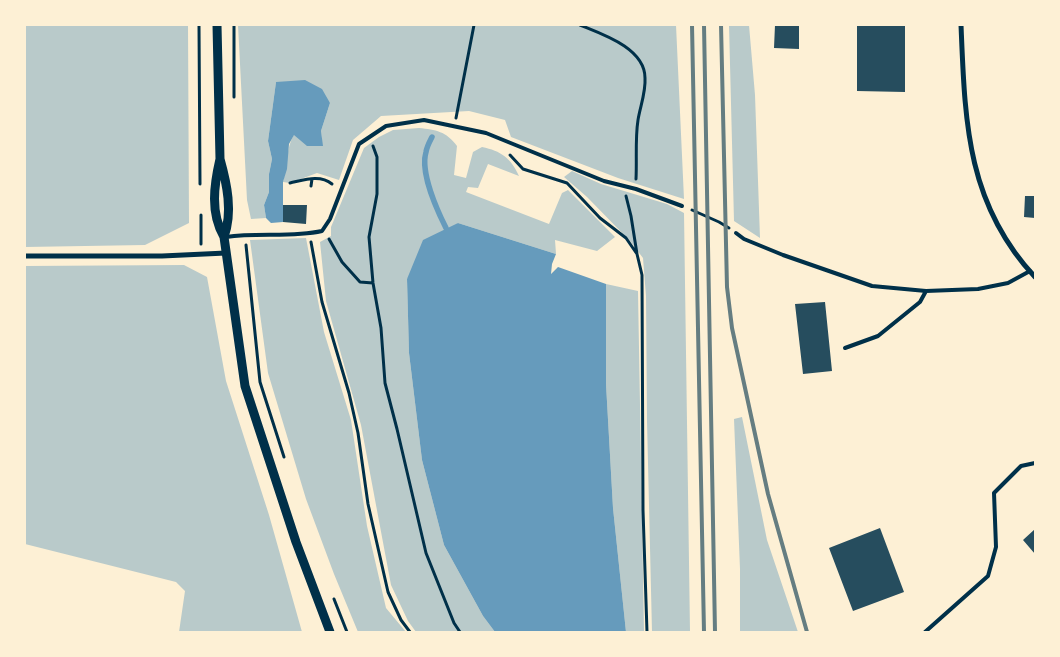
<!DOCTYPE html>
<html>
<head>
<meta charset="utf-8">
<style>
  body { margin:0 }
  #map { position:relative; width:1060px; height:657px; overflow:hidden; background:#fdf0d5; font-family:Overpass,sans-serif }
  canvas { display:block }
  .frame { position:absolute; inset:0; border:26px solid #fdf0d5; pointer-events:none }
</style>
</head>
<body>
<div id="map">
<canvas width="1060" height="657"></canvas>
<div class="frame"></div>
</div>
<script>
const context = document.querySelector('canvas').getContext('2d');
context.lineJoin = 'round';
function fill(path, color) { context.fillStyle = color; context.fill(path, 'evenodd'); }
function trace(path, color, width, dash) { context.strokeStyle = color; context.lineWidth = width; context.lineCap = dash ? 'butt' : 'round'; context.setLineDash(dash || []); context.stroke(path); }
fill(new Path2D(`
  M25 25H188L189 223 145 245 25 247Z
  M238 25H676L684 199 618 178 511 137 505 120 469 111 381 116 353 140 339 180 317 173 290 183 283 182C287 166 286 149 294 134L322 145 321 131 330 103 276 82 268 141 272 159 269 174V192L264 205 266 218 251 219 247 200Z
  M729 25H749L755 95 760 238 734 221Z
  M419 128C436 130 446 131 457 146L454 175 466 178 473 152 482 147C501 151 511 158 519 176L488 164 478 188 468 187 466 192 549 224 562 193 568 190 615 237 597 251 555 240 556 254 458 223 407 279 409 353 422 460 444 545 483 616 495 632H416L408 621 391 585 361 425 326 301 320 242 331 236V227L364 148 379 137 393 130Z
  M572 171 601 184 667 204 684 213 690 632H652L647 421 646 296 643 258 630 241 587 197 564 177Z
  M306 238 324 332 351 420 367 526 386 608 406 632H358L334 574 306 499 268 373 250 240Z
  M184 265 207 277 226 381 269 515 302 632H179L185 591 176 582 25 544V266Z
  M606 284 638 291 644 632H626L613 508 606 384Z
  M742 417 767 540 798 632H740V569L734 419Z`), '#b9caca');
fill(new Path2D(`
  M305 80 322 89 330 103 321 131 323 146H307L294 135 289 144 287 169 283 182V222L271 223 266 218 264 205 269 192V174L272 159 268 141 276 82Z
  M458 223 556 254 552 264 551 274 558 267 606 284V384L613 508 626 632H495L483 616 444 545 422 460 409 353 407 279 423 240Z`), '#669bbc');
trace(new Path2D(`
  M432 137C430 141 427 146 426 152 420 172 437 210 446 228`), '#669bbc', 5.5);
fill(new Path2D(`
  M775 25H799V49L774 48Z
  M857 25H905V92L857 91Z
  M1025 196H1035V218L1024 217Z
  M283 205H307L306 224 283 222Z
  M825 302 832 371 803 374 795 304Z
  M880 528 904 592 853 611 829 548Z
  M1035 529V554L1023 540Z`), '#264d5e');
trace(new Path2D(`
  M199 25 200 184
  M234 25V97
  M580 25C602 34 645 48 645 78 646 92 640 107 638 120 635 139 637 159 636 179
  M456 118 474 25
  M373 146 377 157V194L369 237 373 283 381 328 385 383 397 429 426 553 454 623 460 632
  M510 155 523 169 567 183 600 218 626 238 637 254 642 275 643 510 647 632
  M290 183C304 180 320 174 332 184
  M311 186 312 179
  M626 196 631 216 637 254
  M692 210 719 222 729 228
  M201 215V244
  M329 239 342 262 360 282 373 283
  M311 242 322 302 349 393 358 433 368 504 388 592 401 620 410 632
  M246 245 260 382 284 457
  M334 599 347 632`), '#003049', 3);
trace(new Path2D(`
  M736 233 744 239 783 255 872 286 926 291 978 289 1008 283 1030 271
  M226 237C258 232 291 238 322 231L330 219 359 144 386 126 424 120 486 133 604 181 636 189 682 206
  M845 348 878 336 920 302 926 291
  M925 632 988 576 996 547 994 493 1021 466 1035 463`), '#003049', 4);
trace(new Path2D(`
  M961 25C965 120 966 203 1035 277
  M25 256H162L226 253`), '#003049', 5);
trace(new Path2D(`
  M217 25 220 159C214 185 210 213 224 237L245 386 296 542 330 632
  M220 159C227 184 233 212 224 237`), '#003049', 9);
trace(new Path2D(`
  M692 25 704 632
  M704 25 715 632
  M721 25 727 287 732 328 768 494 807 632`), '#657d81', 4);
</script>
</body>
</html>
